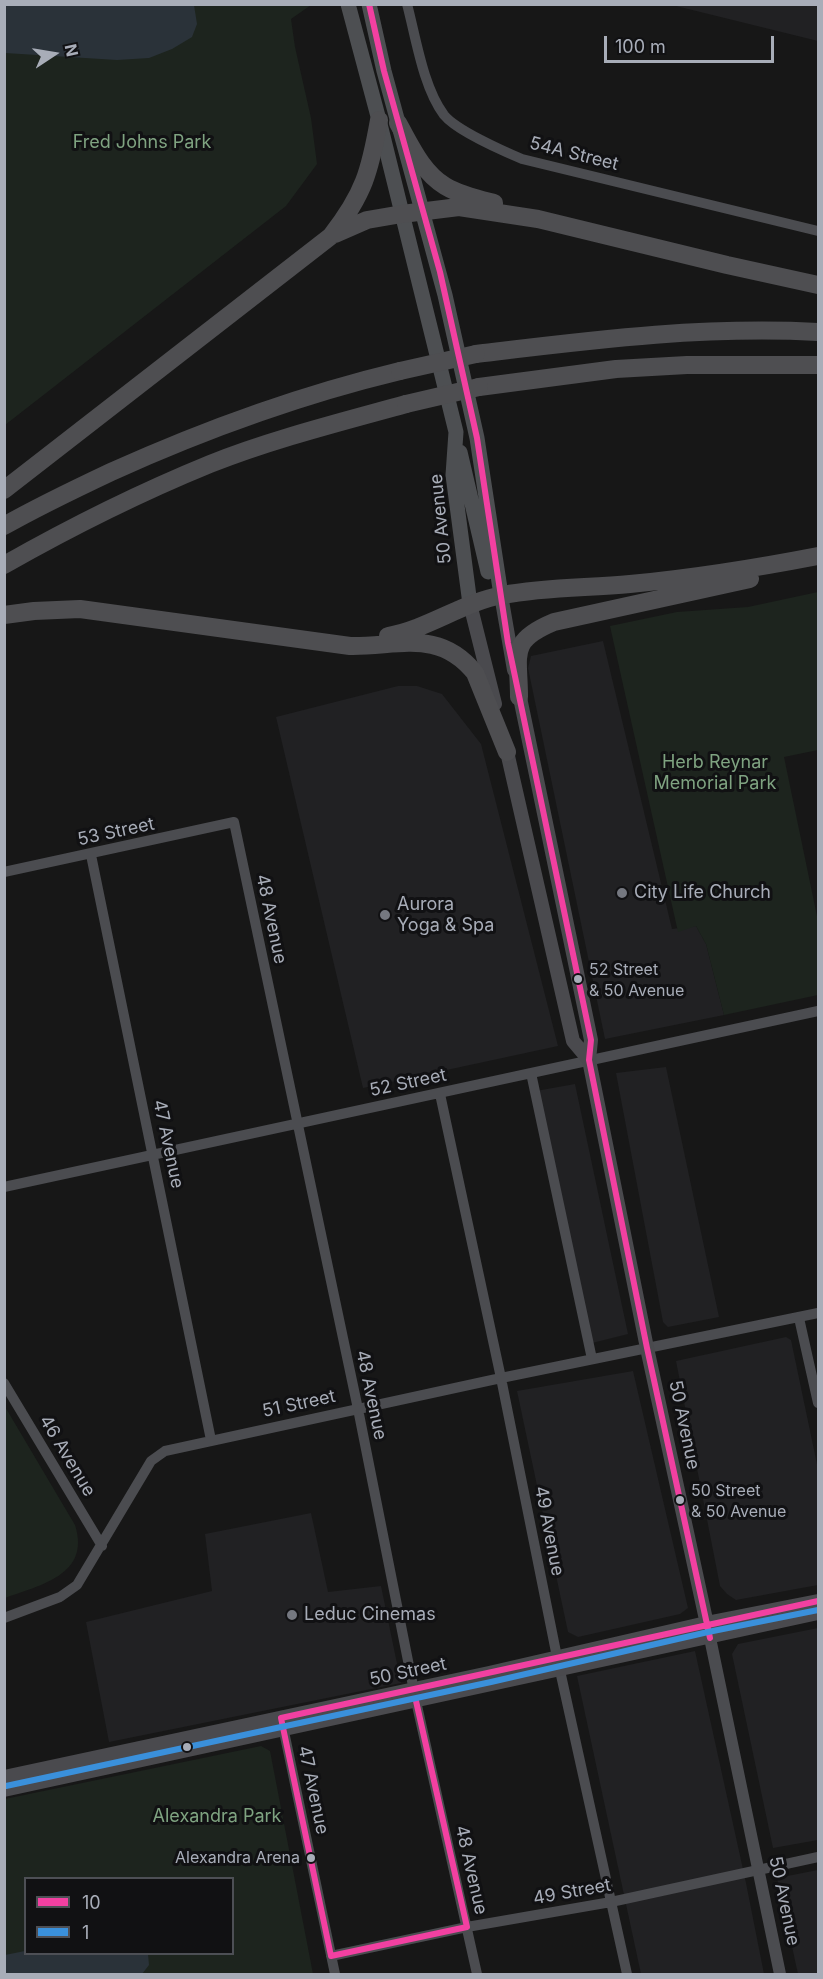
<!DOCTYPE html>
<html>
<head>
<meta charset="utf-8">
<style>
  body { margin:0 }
  #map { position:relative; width:823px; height:1979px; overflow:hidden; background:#171717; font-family:Inter,sans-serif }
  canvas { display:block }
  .frame { position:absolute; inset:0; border:6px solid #a8adb8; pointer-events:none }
  .legend { position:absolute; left:24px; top:1877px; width:210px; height:78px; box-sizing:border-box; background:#111113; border:2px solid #4d4f55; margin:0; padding:8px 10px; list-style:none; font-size:18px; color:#a8adb8 }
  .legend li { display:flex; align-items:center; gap:12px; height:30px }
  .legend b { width:30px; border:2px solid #4d4f55 }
  .north { position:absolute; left:24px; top:24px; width:60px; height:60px; -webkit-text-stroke:4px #111113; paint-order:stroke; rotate:78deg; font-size:16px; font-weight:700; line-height:24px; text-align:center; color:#a8adb8 }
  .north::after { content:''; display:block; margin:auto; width:21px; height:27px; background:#a8adb8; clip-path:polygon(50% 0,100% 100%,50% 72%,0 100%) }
  .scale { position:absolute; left:604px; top:36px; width:170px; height:27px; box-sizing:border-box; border:3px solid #a8adb8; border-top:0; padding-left:8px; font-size:18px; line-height:21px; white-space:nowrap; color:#a8adb8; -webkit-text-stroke:4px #111113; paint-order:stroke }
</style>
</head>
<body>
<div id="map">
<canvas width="823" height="1979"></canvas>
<div class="frame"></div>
<ul class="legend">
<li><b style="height:8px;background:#f240a1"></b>10</li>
<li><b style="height:8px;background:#3a90db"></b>1</li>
</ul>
<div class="north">N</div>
<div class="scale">100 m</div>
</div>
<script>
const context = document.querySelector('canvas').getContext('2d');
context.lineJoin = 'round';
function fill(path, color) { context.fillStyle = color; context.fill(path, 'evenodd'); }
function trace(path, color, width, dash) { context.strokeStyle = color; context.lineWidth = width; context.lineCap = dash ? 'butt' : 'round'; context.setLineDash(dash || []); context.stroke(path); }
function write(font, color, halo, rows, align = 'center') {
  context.font = font + ' Inter,sans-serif'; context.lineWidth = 6; context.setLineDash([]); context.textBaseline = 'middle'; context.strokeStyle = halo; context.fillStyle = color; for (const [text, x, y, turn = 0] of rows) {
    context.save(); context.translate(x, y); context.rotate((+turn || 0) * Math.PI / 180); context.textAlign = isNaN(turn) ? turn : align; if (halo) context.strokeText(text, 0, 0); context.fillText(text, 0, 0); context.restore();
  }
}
fill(new Path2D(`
  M672 5H818V41Z
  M603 641 672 929 696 926 706 944 724 1015 605 1039 528 668 531 656Z
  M398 686H417L442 694 481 744 558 1046 363 1088 276 717Z
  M666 1067 719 1317 668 1327 663 1322 616 1073Z
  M575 1084 628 1334 592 1343 536 1091Z
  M786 1337 791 1340 818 1469V1585L736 1600 727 1594 720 1586 676 1361Z
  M633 1371 688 1608 680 1614 578 1637 568 1632 517 1391Z
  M311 1513 328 1592 381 1586 401 1683 109 1742 86 1622 212 1591 205 1534Z
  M818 1628V1840L773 1848 732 1654 738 1644Z
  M695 1651 746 1883 764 1974H641L577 1676Z
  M818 1870V1974H798L777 1878Z`), '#212123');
fill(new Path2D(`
  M5 5H311L291 19 295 47 311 118 317 164 286 206 5 425Z
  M818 592V750L784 757 818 921V995L724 1015 706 944 696 926 678 932 610 626 677 612 748 607Z
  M4 1405 75 1525C91 1575 40 1585 5 1598Z
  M261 1746 270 1751 313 1974H5V1799ZM26 1878H232V1954H26Z`), '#1d241e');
fill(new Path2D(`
  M4 5H194L197 24 192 37 172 49 149 58 117 60 5 53Z
  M25 1951 26 1954H148L149 1965 142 1974H5V1955Z`), '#2a3239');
trace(new Path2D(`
  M407 4C416 38 423 87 444 115 456 130 503 151 522 159L818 231
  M91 855 211 1440
  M4 872 234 822 358 1409 416 1701 477 1974
  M531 1073 592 1359
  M440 1094 501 1378 557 1657 627 1974
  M4 1187 818 1011
  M799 1318 818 1403
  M4 1383 102 1546
  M4 1618 60 1597 77 1585 151 1461 165 1451 501 1378 818 1313
  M282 1722 335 1974
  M331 1956 467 1927 611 1902 818 1857`), '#4b4c50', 10);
trace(new Path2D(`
  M710 1638 780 1974`), '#4b4c50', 12);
trace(new Path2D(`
  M501 595 514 670
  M470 604 495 704
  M518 688 591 1040 589 1060 647 1348 710 1638
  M505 743 573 1041 589 1060
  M4 1777 489 1673 706 1623 818 1601
  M4 1790 818 1613`), '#4a4a4e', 14);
trace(new Path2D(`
  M348 4 379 120 456 432 453 475 470 604
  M369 4 384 71 445 295 477 438 501 595
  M460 452 488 572`), '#4d4f52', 15);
trace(new Path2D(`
  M398 123C411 146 422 172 445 186 460 195 478 199 494 203
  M335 234 367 220 402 214 459 207 538 219 727 265 818 285
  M476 354C593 340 700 326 818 332
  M479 387 616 369 687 365H818
  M4 490 331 236C364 194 370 171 379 120
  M4 526C39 506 75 489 111 472 204 430 300 395 400 371
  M4 565C71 527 139 493 210 464 273 439 341 422 406 404
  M4 615 34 611 80 609 350 646C398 647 439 628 475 673L507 752
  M388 636C428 629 463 602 503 595 545 587 588 588 630 584 693 578 756 568 818 556
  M519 697C519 654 508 641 554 622L750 579`), '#4e4e51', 18);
trace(new Path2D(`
  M400 371 476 354
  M406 404 479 387`), '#4e4e51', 18);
trace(new Path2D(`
  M369 4 384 71 440 272 477 438 508 643 591 1040 589 1060 647 1348 710 1638
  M416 1701 467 1927
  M281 1718 818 1601
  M281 1718 331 1956
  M331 1956 467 1927`), '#f240a1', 6);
trace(new Path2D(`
  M6 1786 491 1682 708 1632 818 1610`), '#3a90db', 6);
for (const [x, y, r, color] of [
  [622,893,6,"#757880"],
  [385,915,6,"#757880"],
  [578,979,5,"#a8adb8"],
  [680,1500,5,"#a8adb8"],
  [292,1615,6,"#757880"],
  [187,1747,5,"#a8adb8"],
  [311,1858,5,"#a8adb8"]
]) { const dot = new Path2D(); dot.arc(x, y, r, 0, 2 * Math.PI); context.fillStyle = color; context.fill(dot); trace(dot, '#111113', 2); }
write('16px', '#a8adb8', '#111113', [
  ["52 Street",589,970],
  ["& 50 Avenue",589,991],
  ["50 Street",691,1491],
  ["& 50 Avenue",691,1512],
  ["Alexandra Arena",300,1858,"right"]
], 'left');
write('18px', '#7fa381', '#111113', [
  ["Fred Johns Park",142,143],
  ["Herb Reynar",715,763],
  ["Memorial Park",715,784],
  ["Alexandra Park",217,1817]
]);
write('18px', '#a8adb8', '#111113', [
  ["54A Street",574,154,14],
  ["50 Avenue",441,519,-96],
  ["53 Street",116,832,-12],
  ["48 Avenue",271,919,78],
  ["52 Street",408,1083,-12],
  ["47 Avenue",168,1144,78],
  ["48 Avenue",371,1395,78],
  ["51 Street",299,1404,-12],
  ["50 Avenue",684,1425,78],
  ["46 Avenue",67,1456,59],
  ["49 Avenue",549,1531,79],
  ["50 Street",408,1672,-12],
  ["47 Avenue",313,1790,78],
  ["48 Avenue",471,1870,77],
  ["49 Street",572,1892,-10],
  ["50 Avenue",784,1901,78]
]);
write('18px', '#a8adb8', '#111113', [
  ["City Life Church",634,893],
  ["Aurora",397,905],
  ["Yoga & Spa",397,926],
  ["Leduc Cinemas",304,1615]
], 'left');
</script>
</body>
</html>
